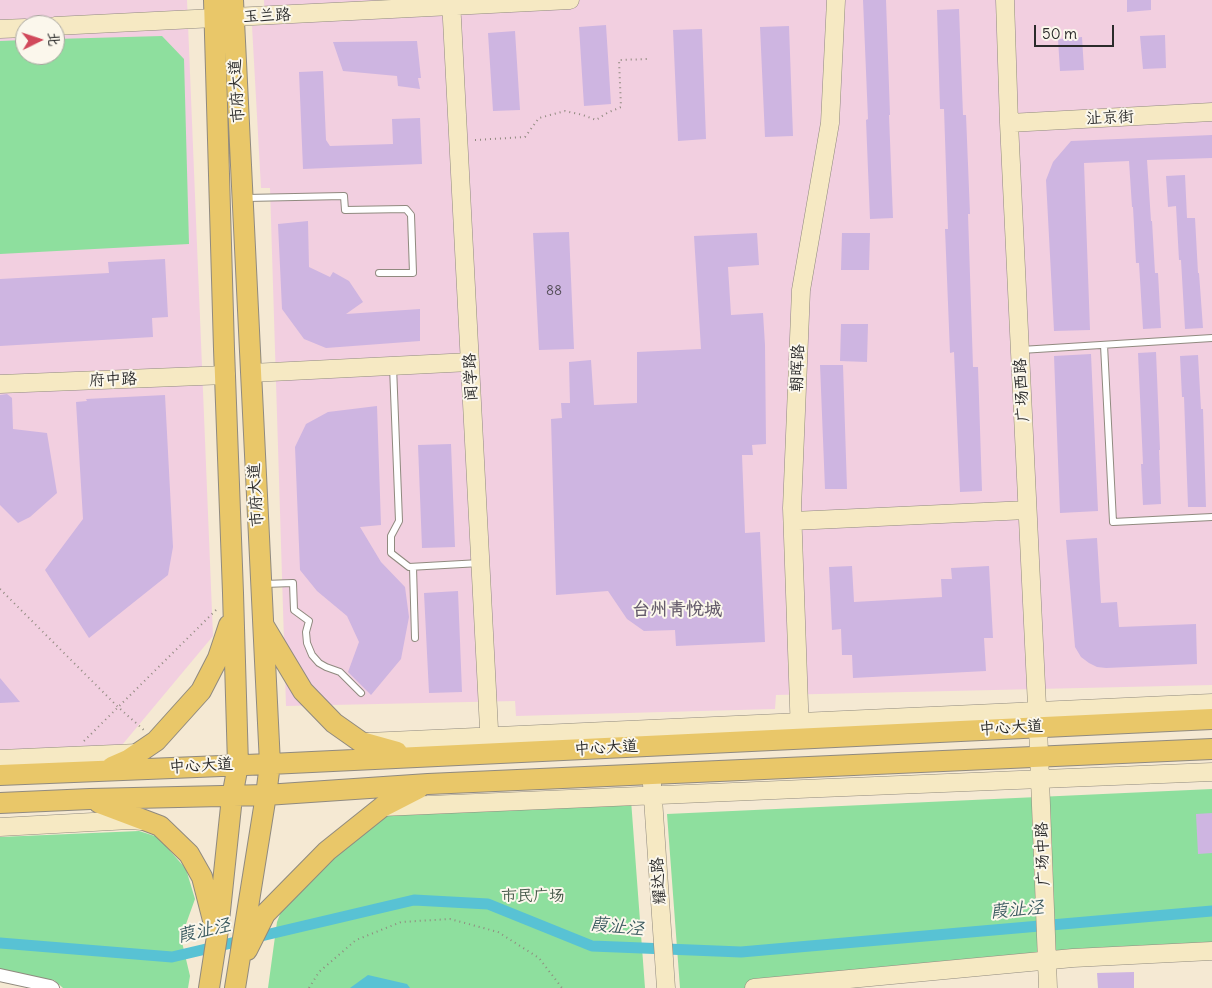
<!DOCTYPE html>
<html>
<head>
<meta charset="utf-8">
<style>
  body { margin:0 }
  #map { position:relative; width:1212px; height:988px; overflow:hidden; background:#f5e9d3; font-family:Delius,"LXGW WenKai TC",sans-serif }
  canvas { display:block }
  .north { position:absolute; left:15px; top:15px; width:50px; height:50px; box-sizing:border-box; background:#fbf7ec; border:1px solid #a8a59f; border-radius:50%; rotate:86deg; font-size:14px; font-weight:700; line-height:20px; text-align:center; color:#2b2b2b }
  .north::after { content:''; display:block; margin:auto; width:18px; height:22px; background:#d1495b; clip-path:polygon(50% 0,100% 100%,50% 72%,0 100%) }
  .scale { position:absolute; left:1034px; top:25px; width:80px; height:22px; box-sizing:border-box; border:2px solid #2b2b2b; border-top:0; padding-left:6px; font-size:15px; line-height:18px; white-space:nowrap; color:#2b2b2b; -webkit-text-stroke:4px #fbf7ec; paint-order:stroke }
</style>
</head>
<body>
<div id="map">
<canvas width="1212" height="988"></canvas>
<div class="north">北</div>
<div class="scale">50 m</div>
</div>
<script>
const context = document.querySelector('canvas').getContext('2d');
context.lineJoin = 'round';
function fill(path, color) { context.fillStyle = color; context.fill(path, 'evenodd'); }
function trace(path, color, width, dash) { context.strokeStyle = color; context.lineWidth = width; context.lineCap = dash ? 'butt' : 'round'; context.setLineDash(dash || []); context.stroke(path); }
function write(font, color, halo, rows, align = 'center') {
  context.font = font + ' Delius,"LXGW WenKai TC",sans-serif'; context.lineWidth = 4; context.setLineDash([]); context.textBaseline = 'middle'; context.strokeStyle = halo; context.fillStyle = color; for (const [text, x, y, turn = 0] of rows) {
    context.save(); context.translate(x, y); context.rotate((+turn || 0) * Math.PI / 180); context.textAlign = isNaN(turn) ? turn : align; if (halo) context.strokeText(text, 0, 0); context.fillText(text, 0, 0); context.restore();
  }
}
fill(new Path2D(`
  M0 0H187L213 636 117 751 0 755ZM25 25H55V55H25Z
  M264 0H1212V685L776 695 775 709 516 716 515 701 286 706 270 188H261L252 26 265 25Z`), '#f2cfe0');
fill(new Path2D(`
  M162 36 184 59 189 244 0 254V41L25 40V55H55V39Z
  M1212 789V951L754 988H680L667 814Z
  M631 800 645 988H268L277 922 285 901 367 828 398 810Z
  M139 831 158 837 186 869 195 899 181 938 190 976 188 988H63L54 980 0 978V837Z`), '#8edf9e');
fill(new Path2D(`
  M368 975 407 984 410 988H350Z`), '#58c2d4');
trace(new Path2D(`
  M0 943 172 957 414 900 488 904 592 946 741 952 1212 911`), '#58c2d4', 11);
fill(new Path2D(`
  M863 0H886L890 115H889L893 218 870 219 866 120 868 119Z
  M1127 0H1151V10L1127 12Z
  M959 9 963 115H966L970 214H968L973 367H978L982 491 960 492 954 352 950 353 945 229H948L944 109H940L937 10Z
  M606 25 611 104 584 106 579 27Z
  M789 26 793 136 765 137 760 27Z
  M702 29 706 139 678 141 673 30Z
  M515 31 520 110 493 111 488 33Z
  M1165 35 1166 68 1143 69 1140 36Z
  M1082 37 1084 70 1060 71 1058 39Z
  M417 41 421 78H418L420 89 398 86 397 76 343 71 333 42Z
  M323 71 326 140 330 146 393 144 392 119 420 118 422 164 303 169 299 72Z
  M1212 135V158L1147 160 1151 221H1152L1155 273H1158L1161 328 1143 329 1139 263H1136L1133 207H1132L1129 161 1084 163 1090 330 1054 331 1046 180 1053 162 1071 141Z
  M1185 175 1187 218H1195L1198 273H1199L1203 328 1185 329 1181 260H1179L1176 206 1168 207 1166 176Z
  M308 221 309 267 330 277 333 272 349 281 363 302 346 314 420 309V341L326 348 304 339 282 309 278 224Z
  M569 232 574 349 539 350 533 233Z
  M757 233 759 265 728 267 731 315 763 313 765 345 766 444 752 445 753 455H742L745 533 760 532 765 642 676 646 675 630 644 631 627 619 608 591 556 595 551 419 562 418 561 403H570L569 362 591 360 594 405 637 403V352L701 349 694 236Z
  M842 233H870L869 270H841Z
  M165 259 168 317 152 318 153 337 0 346V279L109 273 108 262Z
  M841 324H868L867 362 840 361Z
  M1156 352 1160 450H1159L1161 504 1143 505 1141 464H1143L1138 353Z
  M1091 354 1098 511 1060 513 1054 356Z
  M1198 355 1201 409H1203L1206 507H1188L1184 397H1182L1180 356Z
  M820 365H843L847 489H825Z
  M7 394 12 398 13 429 47 433 57 493 30 517 18 523 0 505V395Z
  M165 395 173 547 168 575 89 638 45 570 83 519 76 402 87 401 86 399Z
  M377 406 381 525 360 527 381 562 405 587 409 617 401 659 371 695 348 672 359 642 347 616 317 591 300 570 295 447 306 424 328 412Z
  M451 444 455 547 422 548 418 445Z
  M1097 538 1101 603 1117 602 1119 627 1196 624 1197 664 1106 668 1097 667 1089 663 1081 657 1075 647 1066 540Z
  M852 566 854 602 942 597 941 579H952L951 568 989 566 993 638H984L986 671 853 678 852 655H842L841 629 832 630 829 567Z
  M458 591 462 692 429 693 424 593Z
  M0 678 20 702 0 703Z
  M1212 813V853L1198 854 1196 814Z
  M1134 972V988H1098L1097 973Z`), '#ceb5e1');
const lane = new Path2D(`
  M246 198 344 196 345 210 406 209 411 215 413 273H379
  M1104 345 1113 522 1212 517
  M1021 350 1212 338
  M393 366 399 521 391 536V553L409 567 480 563
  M413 567 415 638
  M264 584 293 583 294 610 309 621 306 632 307 643 312 655 319 663 326 667 340 672 361 693`);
const street = new Path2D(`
  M0 975 50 986 53 988`);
const secondary = new Path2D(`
  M451 0 490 748
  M1005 0 1009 123 1038 727 1048 988
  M233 17 570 0
  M55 26 215 18
  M0 29 25 28
  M1009 123 1212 112
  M251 373 470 362
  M0 384 226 375
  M793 521 1027 510
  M800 734 792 508 801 290 830 123 836 0
  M368 742 1212 703
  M0 759 138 753
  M652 784 666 988
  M382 807C659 793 935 785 1212 772
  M0 827 130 820 142 821
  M754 988 1073 958 1212 951`);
const primary = new Path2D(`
  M233 0 270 764 266 795 235 988
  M264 626 303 691 334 723 361 742 397 752
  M112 767 128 760 156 741 201 691 218 658 229 625
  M0 775 270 764 1212 719
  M0 803 90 799 266 795 428 784 1212 749
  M99 803 160 826 189 854 202 877 214 924
  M247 950 265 914 327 851 382 807 419 788
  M209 988 218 930 232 797 238 765 233 593 224 349 214 0`);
trace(lane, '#908a7f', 8);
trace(street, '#908a7f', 14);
trace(secondary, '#908a7f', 19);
trace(primary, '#908a7f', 22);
trace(new Path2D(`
  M475 140 525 137 539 118 565 111 583 115 596 120 607 113 621 107 619 60 649 59
  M0 589 118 707 145 731
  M84 741 217 609
  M309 988 319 972 356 940 401 922 450 919 498 932 539 958 562 988`), '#908a7f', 2, [1, 4]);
trace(lane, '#fff', 6);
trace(street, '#fff', 12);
trace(secondary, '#f6e9c3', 18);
trace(primary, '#e9c769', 20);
write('14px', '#544e58', null, [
  ["88",554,291]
]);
write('16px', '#2b2b2b', '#fbf7ec', [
  ["玉兰路",267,16,-3],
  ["市府大道",237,91,-93],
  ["沚京街",1110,118,-3],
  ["朝晖路",798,368,-88],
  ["闻学路",471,377,-93],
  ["府中路",113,380,-2],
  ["广场西路",1022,390,-93],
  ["市府大道",256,495,-93],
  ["中心大道",1011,728,-3],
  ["中心大道",606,748,-3],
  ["中心大道",201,766,-3],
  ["广场中路",1043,854,-92],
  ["耀达路",659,881,-94]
]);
write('16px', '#445848', '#fbf7ec', [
  ["市民广场",533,896]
]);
write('bold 18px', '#645b6b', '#fbf7ec', [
  ["台州青悦城",677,610]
]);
write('italic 18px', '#38585e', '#fbf7ec', [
  ["葭沚泾",1017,910,-5],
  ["葭沚泾",617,927,6],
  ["葭沚泾",204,931,-13]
]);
</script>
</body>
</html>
